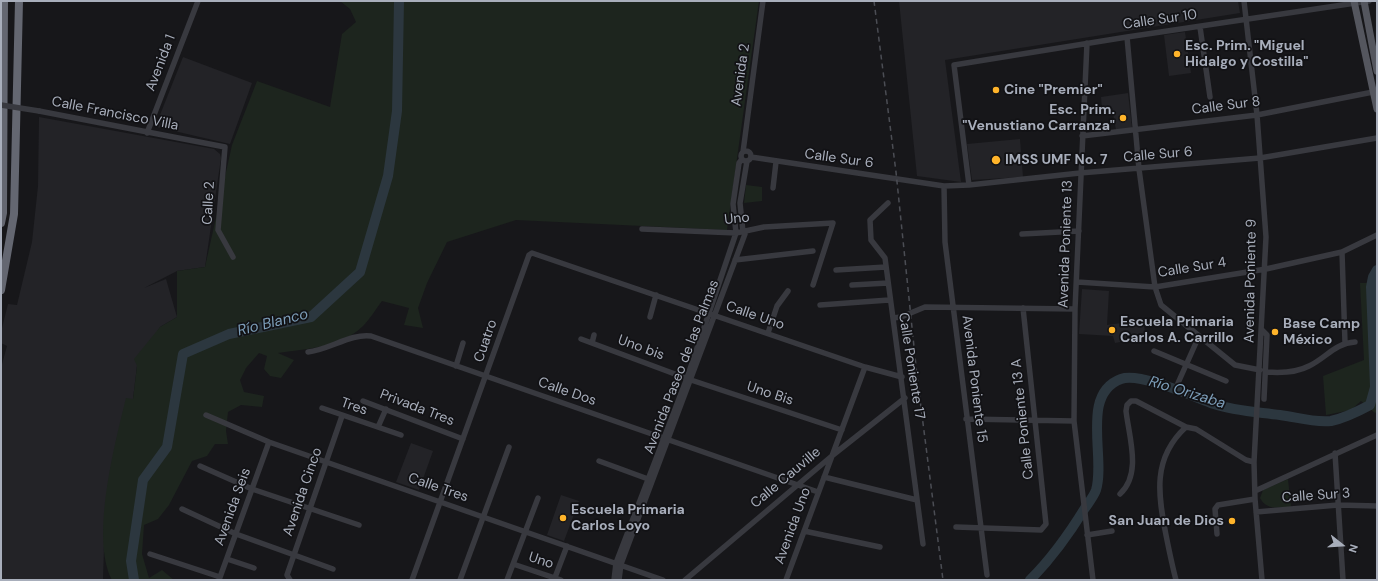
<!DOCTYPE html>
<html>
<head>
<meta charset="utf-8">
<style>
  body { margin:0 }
  #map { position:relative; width:1378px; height:581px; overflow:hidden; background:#17171a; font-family:"DM Sans",sans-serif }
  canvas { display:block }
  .frame { position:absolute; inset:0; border:2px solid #a8aebb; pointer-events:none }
  .north { position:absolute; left:1322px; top:525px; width:40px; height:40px; -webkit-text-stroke:3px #121215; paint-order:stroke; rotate:107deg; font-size:11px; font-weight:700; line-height:16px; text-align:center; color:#a8aebb }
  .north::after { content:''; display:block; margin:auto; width:14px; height:18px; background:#a8aebb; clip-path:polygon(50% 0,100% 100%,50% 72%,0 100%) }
</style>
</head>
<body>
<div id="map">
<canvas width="1378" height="581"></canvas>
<div class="frame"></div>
<div class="north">N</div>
</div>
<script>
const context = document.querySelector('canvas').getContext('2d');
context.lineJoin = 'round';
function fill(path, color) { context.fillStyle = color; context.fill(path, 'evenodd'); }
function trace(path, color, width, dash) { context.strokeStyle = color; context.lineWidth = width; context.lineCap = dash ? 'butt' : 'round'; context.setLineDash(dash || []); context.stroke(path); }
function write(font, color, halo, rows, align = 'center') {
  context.font = font + ' "DM Sans",sans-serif'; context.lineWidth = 3.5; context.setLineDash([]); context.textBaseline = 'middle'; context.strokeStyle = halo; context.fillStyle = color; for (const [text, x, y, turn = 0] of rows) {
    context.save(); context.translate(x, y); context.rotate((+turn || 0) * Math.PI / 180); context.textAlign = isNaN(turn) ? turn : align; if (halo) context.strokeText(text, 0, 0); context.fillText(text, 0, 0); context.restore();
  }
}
fill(new Path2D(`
  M899 1H1238L1240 13 945 60 961 182 917 176Z
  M1185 32 1191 73 1169 76 1164 35Z
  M183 57 252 83 230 144 157 127 156 125Z
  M1128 93 1132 128 1116 130 1112 108 1102 109 1101 97Z
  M39 117 214 149 220 154 221 158 205 267 177 271 144 288 166 279 177 317 160 327 137 366 133 399 105 512 103 580H1V368L7 346 1 343V332L8 304 17 305 32 242 38 186Z
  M1020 139 1023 177 972 180 967 144Z
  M1082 289 1109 291 1107 325 1143 320 1146 337 1115 343 1113 336 1079 334Z
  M411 443 433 451 419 490 396 482Z
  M561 495 579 501 564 541 547 535Z`), '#232327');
fill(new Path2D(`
  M340 1H759L727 230 516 220 447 242 427 283 418 308 423 328 404 325 409 308 382 301C376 309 370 319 363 326 342 347 306 349 278 353L294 360 281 378 270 376 264 369 267 356 259 353 246 368 240 380 244 392 264 396 262 407 241 405 228 412 226 431 228 444H215L207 456 192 461 169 505 158 519 144 525 142 554 149 578 162 570 174 580H112C90 538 115 443 126 398L133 399 137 366 134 359 160 327 177 317V271L205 267 232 145 257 81 330 107 342 34 356 22 350 9Z
  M746 185 762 187V201L744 203Z
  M1360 283H1377V412L1375 413 1361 401 1351 410 1326 415 1323 376 1364 360Z
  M1288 479 1291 507C1279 507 1267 511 1260 498L1263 490Z`), '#1d251e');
trace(new Path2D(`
  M134 580 131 561 143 480 167 447 183 354 229 334 311 317 360 272 388 176 397 111 399 1
  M1030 580C1052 558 1069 534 1085 508 1089 502 1094 496 1096 490 1106 457 1080 394 1121 379 1140 372 1194 397 1214 404 1234 411 1258 412 1280 415 1296 417 1314 423 1331 421 1345 418 1357 412 1370 405L1375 387 1371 287 1373 277 1377 270`), '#2c373f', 10);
trace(new Path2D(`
  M1244 1 1257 115 1266 237 1254 462 1255 499 1262 580
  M1200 27 1210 97
  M1127 37 1139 169 1155 287 1161 305 1235 365 1260 370
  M1087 43 1075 309 1074 421 1093 580
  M39 111 225 147 218 230 233 257
  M147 133 198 1
  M1082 136 1257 115 1373 92
  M741 156a5 5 0 1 1 10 0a5 5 0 1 1-10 0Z
  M743 152 763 1
  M751 157 944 186 969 185 1080 173 1260 158 1377 138
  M969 185 954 65 1127 37 1369 1
  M944 186 945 242 987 575
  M773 188 776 162
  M888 203 870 220 871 240 885 258 923 544
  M642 229 736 233 764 227 833 223 813 285
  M1022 234 1079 231
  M1342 252 1345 343
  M735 260 813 251
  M836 270 886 267
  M1077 282 1155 287 1266 269 1342 252 1377 235
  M852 285 888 283
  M820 305 889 300
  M650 317 656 295
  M893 318 901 317 925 307 1075 309
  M1262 330 1267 335 1264 399
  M768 333 777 306 788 291
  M581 339 691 380 842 430
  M592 343 594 335
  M1154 351 1226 381
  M308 352C328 350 352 333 371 336L818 492
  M456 366 463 343
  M1267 372C1281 373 1296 373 1309 366 1326 358 1335 343 1355 342
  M1178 383 1199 336
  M363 401 463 439
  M322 408 401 435
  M206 415 269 442 663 580
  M966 419 1074 421
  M378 427 386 409
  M1335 453 1343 580
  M599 461 648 479
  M200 466 252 489 359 525
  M824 477 917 500
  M1255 491 1377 435
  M1120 494C1142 474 1129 437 1126 411L1127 405 1131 401H1136L1186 427 1196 429 1246 460 1254 462
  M182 509 236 534 333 569
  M1256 512 1338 505 1377 506
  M956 527 1041 530 1046 524 1023 308
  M804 531 880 547
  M1217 534 1215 509 1218 505 1255 499
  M1087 535 1112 531
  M150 554 220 577
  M227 559 254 568
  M513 564 561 580
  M219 580 269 442
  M290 580 287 575 342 416
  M412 580 529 255 532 253 865 367 902 377
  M460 580 509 447
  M507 580 538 498
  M554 580 567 546
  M614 580 616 563 687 378 736 233 733 204 739 163 742 159
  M619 580 621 564 745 234 743 232 740 203 747 161
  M685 580 833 455 905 398
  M786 580 865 367
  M1176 580C1172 565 1169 550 1166 535 1158 495 1152 458 1186 427`), '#38393f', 5.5);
trace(new Path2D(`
  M1354 1 1377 109
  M1364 1 1377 71`), '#54565e', 7);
trace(new Path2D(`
  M1 223 3 213 4 1
  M1 290 14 214 19 1`), '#646771', 8);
trace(new Path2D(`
  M874 1 896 172 917 376 943 580`), '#4b4d54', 1.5, [5, 4]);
trace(new Path2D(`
  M1 105 39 111`), '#38393f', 5.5);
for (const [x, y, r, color] of [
  [1177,54,4,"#ffb42a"],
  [996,90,4,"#ffb42a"],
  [1123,118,4,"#ffb42a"],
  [996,160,5,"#ffb42a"],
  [1112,330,4,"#ffb42a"],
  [1275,332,4,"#ffb42a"],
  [563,518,4,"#ffb42a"],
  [1232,521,4,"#ffb42a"]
]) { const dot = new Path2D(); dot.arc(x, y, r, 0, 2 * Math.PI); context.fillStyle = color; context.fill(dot); trace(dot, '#121215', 1.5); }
write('14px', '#a8aebb', '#121215', [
  ["Calle Sur 10",1160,20,-8],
  ["Avenida 1",161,63,-69],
  ["Avenida 2",741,75,-82],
  ["Calle Sur 8",1226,106,-7],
  ["Calle Francisco Villa",115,114,11],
  ["Calle Sur 6",1158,155,-5],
  ["Calle Sur 6",839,159,8],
  ["Calle 2",209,203,-87],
  ["Uno",737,219,-6],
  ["Avenida Poniente 13",1066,244,-88],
  ["Calle Sur 4",1192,268,-9],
  ["Avenida Poniente 9",1251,281,-89],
  ["Calle Uno",755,316,19],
  ["Cuatro",486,341,-71],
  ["Uno bis",641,348,20],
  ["Calle Poniente 17",911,366,81],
  ["Avenida Paseo de las Palmas",682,367,-69],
  ["Avenida Poniente 15",974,379,83],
  ["Calle Dos",567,392,19],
  ["Uno Bis",770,394,18],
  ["Tres",354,407,19],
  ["Privada Tres",417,408,21],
  ["Calle Poniente 13 A",1023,419,-96],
  ["Calle Cauville",786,478,-40],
  ["Calle Tres",438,488,19],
  ["Avenida Cinco",303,492,-71],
  ["Calle Sur 3",1316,496,-4],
  ["Avenida Seis",233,507,-70],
  ["Avenida Uno",793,526,-70],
  ["Uno",541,561,18]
]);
write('bold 14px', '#a8aebb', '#121215', [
  ["Esc. Prim. \"Miguel",1185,46],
  ["Hidalgo y Costilla\"",1185,62],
  ["Cine \"Premier\"",1004,90],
  ["Esc. Prim.",1115,110,"right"],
  ["\"Venustiano Carranza\"",1115,126,"right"],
  ["IMSS UMF No. 7",1005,160],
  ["Escuela Primaria",1120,322],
  ["Carlos A. Carrillo",1120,338],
  ["Base Camp",1283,324],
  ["México",1283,340],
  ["Escuela Primaria",571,510],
  ["Carlos Loyo",571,526],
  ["San Juan de Dios",1224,521,"right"]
], 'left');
write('italic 15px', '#7d9eb9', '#121215', [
  ["Río Blanco",273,323,-14],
  ["Río Orizaba",1187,393,17]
]);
</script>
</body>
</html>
